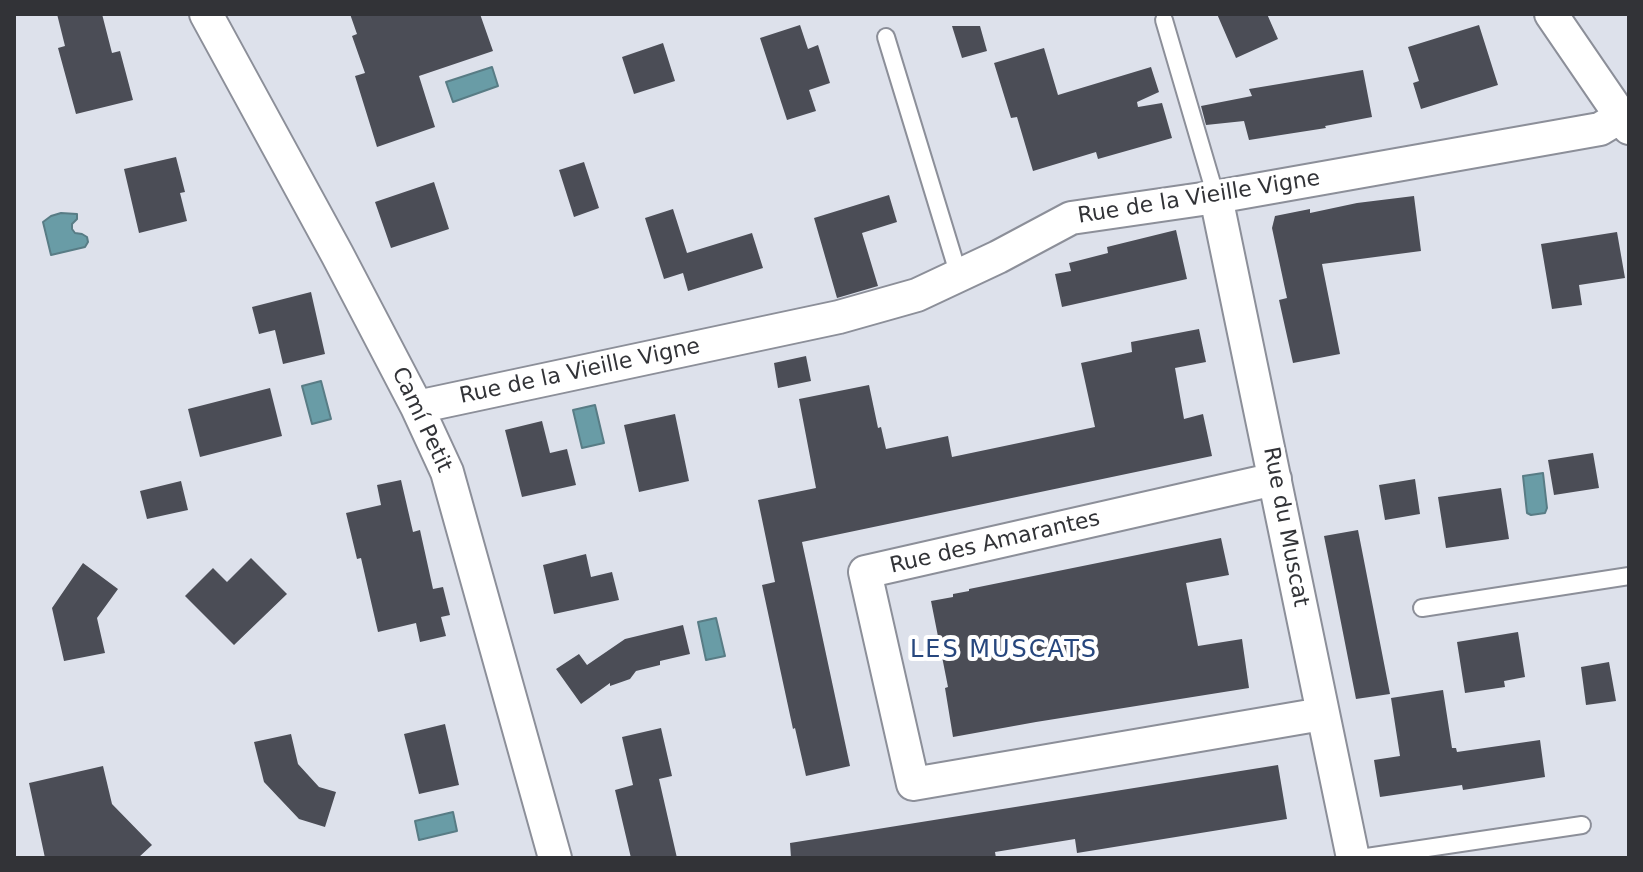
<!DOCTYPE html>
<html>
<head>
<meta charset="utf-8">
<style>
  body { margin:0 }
  #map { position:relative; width:1643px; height:872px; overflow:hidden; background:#dde1eb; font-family:"DejaVu Sans",sans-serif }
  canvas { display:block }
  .frame { position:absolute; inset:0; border:16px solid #323337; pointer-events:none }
</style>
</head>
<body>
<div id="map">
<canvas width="1643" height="872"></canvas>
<div class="frame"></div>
</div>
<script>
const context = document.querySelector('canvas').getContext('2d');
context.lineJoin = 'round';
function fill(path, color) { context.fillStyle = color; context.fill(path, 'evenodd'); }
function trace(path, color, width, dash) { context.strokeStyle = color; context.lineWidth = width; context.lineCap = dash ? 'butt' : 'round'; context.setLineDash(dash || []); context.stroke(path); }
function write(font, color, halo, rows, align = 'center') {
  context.font = font + ' "DejaVu Sans",sans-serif'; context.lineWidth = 8; context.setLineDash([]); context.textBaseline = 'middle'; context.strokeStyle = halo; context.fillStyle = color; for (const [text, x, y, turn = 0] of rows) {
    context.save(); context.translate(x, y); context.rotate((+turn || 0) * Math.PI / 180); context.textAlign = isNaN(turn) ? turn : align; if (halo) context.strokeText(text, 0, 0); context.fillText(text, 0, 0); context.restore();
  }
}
const water = new Path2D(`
  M492 67 498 86 453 102 446 82Z
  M61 213 77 214V219L72 224V229L75 233 82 234 87 237 88 242 85 247 51 255 43 222 51 216Z
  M321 381 331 419 312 424 302 386Z
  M595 405 604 443 582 448 573 410Z
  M1543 473 1547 508 1545 513 1531 515 1527 513 1523 476Z
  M716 618 725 656 706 660 698 622Z
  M453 812 457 831 419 840 415 821Z`);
fill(water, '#699ca6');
trace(water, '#587c85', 2);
fill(new Path2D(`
  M57 14H102L112 53 120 51 133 100 76 114 58 48 65 46Z
  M350 14H480L493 51 419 76 435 127 377 147 355 76 365 73 352 36 357 34Z
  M1217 14H1267L1278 39 1236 58Z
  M800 25 808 49 818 45 830 83 809 90 816 111 787 120 760 38Z
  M1479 25 1498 85 1421 109 1413 83 1419 81 1408 47Z
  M952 26H980L987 51 962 58Z
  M663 43 675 81 634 94 622 57Z
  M1044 48 1058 95 1151 67 1159 92 1137 102 1138 107 1162 103 1172 138 1098 159 1096 152 1033 171 1017 117 1011 118 994 63Z
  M1363 70 1372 117 1325 126 1326 128 1249 140 1244 121 1206 125 1201 106 1252 96 1249 89Z
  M176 157 185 192 180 193 187 221 139 233 124 169Z
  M584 162 599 208 574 217 559 170Z
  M434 182 449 229 391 248 375 202Z
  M889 195 897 222 862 233 878 286 837 298 814 218Z
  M1414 196 1421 251 1322 264 1340 354 1293 363 1279 300 1287 298 1272 228 1275 216 1310 209V213L1357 203Z
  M673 209 687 253 752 233 763 268 688 291 683 273 664 279 645 218Z
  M1176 230 1187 279 1062 307 1055 274 1071 271 1069 263 1108 253 1107 247Z
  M1617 232 1625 278 1579 285 1582 305 1552 309 1541 244Z
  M311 292 325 354 283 364 275 330 259 334 252 307Z
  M1199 329 1206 362 1175 368 1184 419 1203 414 1212 456 802 542 850 766 806 776 795 728 793 729 762 585 775 582 758 500 816 488 799 399 869 385 878 428 881 427 886 449 948 436 952 457 1095 427 1081 363 1132 352 1131 342Z
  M806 356 811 381 778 388 774 363Z
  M270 388 282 436 200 457 188 409Z
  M675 414 689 481 639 492 624 425Z
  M542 421 550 453 567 449 576 485 522 497 505 430Z
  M1593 453 1599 488 1554 495 1548 460Z
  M1415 479 1420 514 1385 520 1379 485Z
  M401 480 413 532 420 530 433 589 443 587 450 615 441 617 446 636 420 642 416 623 378 632 361 558 357 559 346 513 381 505 377 485Z
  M181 481 188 510 147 519 140 491Z
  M1501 488 1509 539 1446 548 1438 497Z
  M1358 530 1390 694 1356 699 1324 536Z
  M1221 538 1229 575 1186 583 1198 646 1242 639 1249 688 1036 722 953 737 945 688 948 687 931 601 953 597V594L969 591V589Z
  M586 554 591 577 612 572 619 600 554 614 543 565Z
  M251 558 287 594 234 645 185 596 213 568 227 582Z
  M83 563 118 589 97 618 105 653 64 661 52 608Z
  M683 625 690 654 660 661V665L636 671 630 679 610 686V683L581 704 556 669 579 654 587 665 625 639Z
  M1518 632 1525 677 1504 681 1505 687 1465 693 1457 642Z
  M1609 662 1616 701 1586 705 1581 667Z
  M1443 690 1452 748H1456L1457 752 1540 740 1545 777 1463 790 1462 785 1380 797 1374 760 1400 756 1391 698Z
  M445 724 459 785 419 794 404 734Z
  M661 728 672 776 659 779 677 858H631L615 790 633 785 622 737Z
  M291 734 298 764 319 787 336 792 325 827 299 819 264 782 254 742Z
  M1278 765 1287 819 1077 853 1075 839 995 852 996 858H791L790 843Z
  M103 766 112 804 152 845 138 858H45L29 783Z`), '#4b4d56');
const service = new Path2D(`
  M1164 20 1216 197
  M886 37 959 276
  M1422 608 1629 576
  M1360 858 1582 825`);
const minor = new Path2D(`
  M206 14 337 254 417 407 447 472 555 858
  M1551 14 1629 128
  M1216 197 1353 858
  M417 407 839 317 917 295 998 257 1071 218 1216 197 1600 129 1620 117
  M1275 479 865 572 913 784 1322 714`);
trace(service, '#8c8f99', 20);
trace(minor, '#8c8f99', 36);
trace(service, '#fff', 16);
trace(minor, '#fff', 32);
write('22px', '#323337', '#fff', [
  ["Rue de la Vieille Vigne",1199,198,-9],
  ["Rue de la Vieille Vigne",580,372,-12],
  ["Camí Petit",421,420,65],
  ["Rue du Muscat",1285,527,79],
  ["Rue des Amarantes",995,543,-13]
]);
context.letterSpacing = '2px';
write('24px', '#27477e', '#fff', [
  ["LES MUSCATS",1004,651]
]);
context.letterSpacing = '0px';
</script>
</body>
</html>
